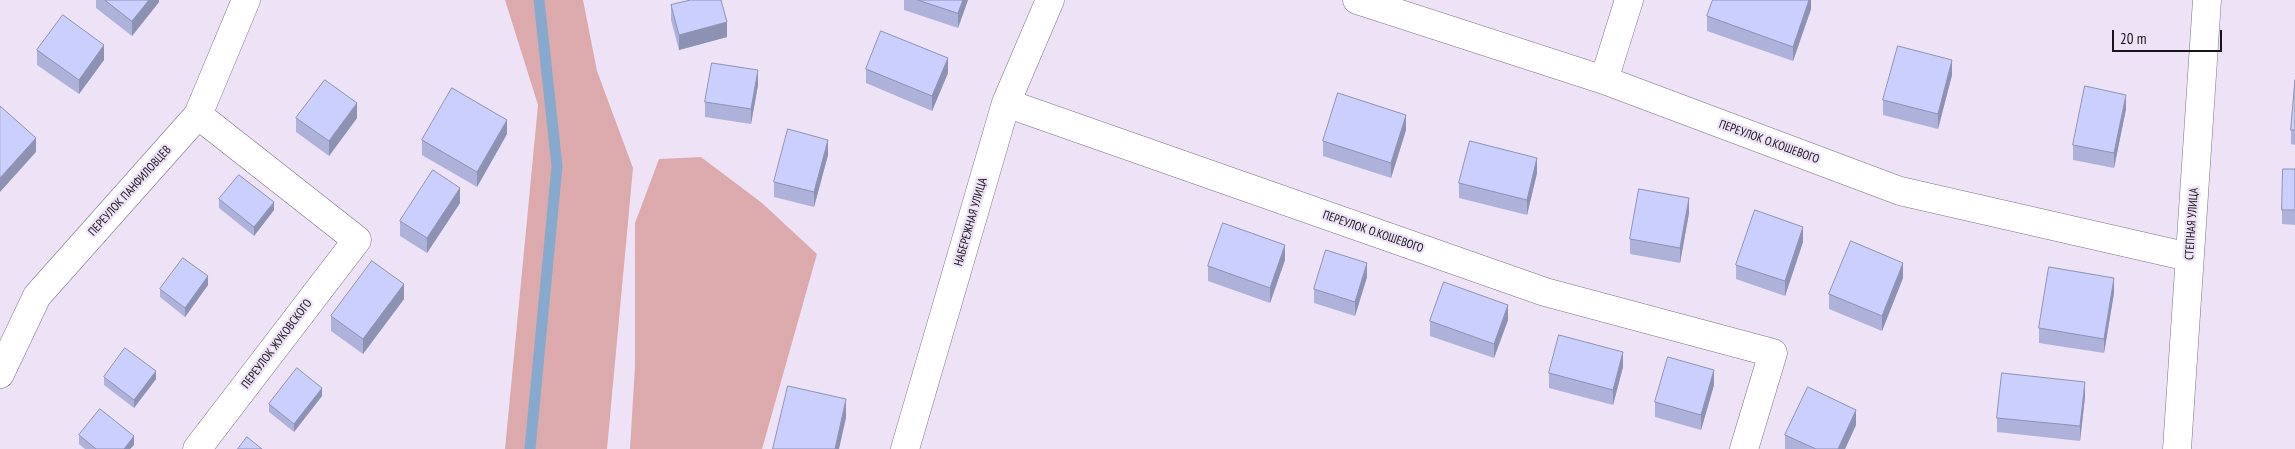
<!DOCTYPE html>
<html>
<head>
<meta charset="utf-8">
<style>
  body { margin:0 }
  #map { position:relative; width:2295px; height:449px; overflow:hidden; background:#eee3f6; font-family:"PT Sans Narrow",sans-serif }
  canvas { display:block }
  .scale { position:absolute; left:2112px; top:30px; width:110px; height:22px; box-sizing:border-box; border:2px solid #161319; border-top:0; padding-left:6px; font-size:15px; line-height:18px; white-space:nowrap; color:#161319; -webkit-text-stroke:4px #eee3f6; paint-order:stroke }
</style>
</head>
<body>
<div id="map">
<canvas width="2295" height="449"></canvas>
<div class="scale">20 m</div>
</div>
<script>
const context = document.querySelector('canvas').getContext('2d');
context.lineJoin = 'round';
function fill(path, color) { context.fillStyle = color; context.fill(path, 'evenodd'); }
function trace(path, color, width, dash) { context.strokeStyle = color; context.lineWidth = width; context.lineCap = dash ? 'butt' : 'round'; context.setLineDash(dash || []); context.stroke(path); }
function write(font, color, halo, rows, align = 'center') {
  context.font = font + ' "PT Sans Narrow",sans-serif'; context.lineWidth = 4.5; context.setLineDash([]); context.textBaseline = 'middle'; context.strokeStyle = halo; context.fillStyle = color; for (const [text, x, y, turn = 0] of rows) {
    context.save(); context.translate(x, y); context.rotate((+turn || 0) * Math.PI / 180); context.textAlign = isNaN(turn) ? turn : align; if (halo) context.strokeText(text, 0, 0); context.fillText(text, 0, 0); context.restore();
  }
}
fill(new Path2D(`
  M505 0H583L597 71 633 168 607 449H505L538 105Z
  M701 157 762 203 817 254 762 449H630L635 366V223L659 159Z`), '#dcaaad');
trace(new Path2D(`
  M530 449 557 166 539 0`), '#86a9cd', 11);
const minor = new Path2D(`
  M1357 0 1604 80 1900 191 2189 257
  M1604 80 1629 0
  M1006 103 1545 292 1773 353 1744 449
  M0 374 37 296 198 115 246 0
  M197 449 357 240 198 115
  M905 449 1006 103 1050 0
  M2177 449 2207 0`);
trace(minor, '#7c7283', 29);
trace(minor, '#fff', 28);
fill(new Path2D(`
  M96 0H159V2L132 36 96 8Z
  M904 0H968L958 28 904 10Z
  M1811 0V9L1793 61 1707 31V16Z
  M671 5 727 37 679 50 671 20Z
  M37 50 104 60 79 94 37 65Z
  M866 69 948 73 932 111 866 83Z
  M1952 75 1938 129 1883 115V100Z
  M2295 80V145L2291 144V130Z
  M758 85 751 124 705 117V102Z
  M2126 109 2114 168 2073 160V145Z
  M296 118H357L329 156 296 132Z
  M1406 130 1391 178 1323 156V141Z
  M507 134 477 187 422 155V140Z
  M828 155 814 207 774 197V182Z
  M2295 169V225L2282 224V210Z
  M1537 173 1527 215 1459 198V183Z
  M219 199 274 210 254 236 219 208Z
  M460 203 427 253 400 236V221Z
  M1689 213 1680 263 1630 254V239Z
  M1803 242 1785 296 1736 279V265Z
  M1285 260 1270 303 1208 281V266Z
  M1367 277 1355 316 1314 303V289Z
  M1903 278 1882 331 1829 309V294Z
  M208 285 185 317 160 297V289Z
  M2114 293 2104 353 2039 343V328Z
  M404 299 363 354 331 331V316Z
  M1508 320 1494 358 1430 336V321Z
  M1623 367 1613 405 1549 388V373Z
  M104 377 156 379 134 408 104 385Z
  M1714 385 1701 430 1655 417V402Z
  M322 396 294 432 269 412V404Z
  M2085 397 2080 441 1997 432V418Z
  M1856 425 1845 449H1785V435Z
  M79 435 134 445 130 449H85L79 444Z`), '#aeb2da');
fill(new Path2D(`
  M149 0H159V2L132 36V21Z
  M963 0H968L958 28V13Z
  M1809 0H1811V9L1793 61V47Z
  M727 22V37L679 50V35Z
  M104 45V60L79 94V80Z
  M948 58V73L932 111V96Z
  M1952 60V75L1938 129V114Z
  M758 70V85L751 124V109Z
  M2126 95V109L2114 168V153Z
  M357 103V118L329 156V141Z
  M1406 115V130L1391 178V163Z
  M507 120V134L477 187V172Z
  M36 138V152L0 192V178Z
  M828 140V155L814 207V192Z
  M1537 158V173L1527 215V200Z
  M460 188V203L427 253V238Z
  M1689 198V213L1680 263V248Z
  M274 202V210L254 236V227Z
  M1803 227V242L1785 296V281Z
  M1285 245V260L1270 303V288Z
  M1367 263V277L1355 316V302Z
  M1903 263V278L1882 331V316Z
  M208 276V285L185 317V308Z
  M2114 278V293L2104 353V339Z
  M404 284V299L363 354V339Z
  M1508 305V320L1494 358V344Z
  M1623 352V367L1613 405V390Z
  M1714 370V385L1701 430V415Z
  M156 371V379L134 408V400Z
  M2085 382V397L2080 441V426Z
  M322 388V396L294 432V424Z
  M846 399V418L839 449H835Z
  M1856 410V425L1845 449H1838Z
  M134 436V445L130 449H124Z`), '#8d91b2');
const building = new Path2D(`
  M105 0H149L132 21Z
  M691 0H721L727 22 679 35 671 5Z
  M918 0H963L958 13Z
  M1713 0H1809L1793 47 1707 16Z
  M63 15 104 45 79 80 37 50Z
  M881 31 948 58 932 96 866 69Z
  M1898 46 1952 60 1938 114 1883 100Z
  M712 63 758 70 751 109 705 102Z
  M325 80 357 103 329 141 296 118Z
  M2295 80V130H2291Z
  M2085 86 2126 95 2114 153 2073 145Z
  M452 88 507 120 477 172 422 140Z
  M1338 93 1406 115 1391 163 1323 141Z
  M0 106 36 138 0 178Z
  M788 129 828 140 814 192 774 182Z
  M1470 141 1537 158 1527 200 1459 183Z
  M2283 169H2295V210H2282Z
  M433 170 460 188 427 238 400 221Z
  M239 175 274 202 254 227 219 199Z
  M1639 189 1689 198 1680 248 1630 239Z
  M1755 210 1803 227 1785 281 1736 265Z
  M1223 223 1285 245 1270 288 1208 266Z
  M1851 241 1903 263 1882 316 1829 294Z
  M1326 250 1367 263 1355 302 1314 289Z
  M183 258 208 276 185 308 160 289Z
  M372 261 404 284 363 339 331 316Z
  M2049 267 2114 278 2104 339 2039 328Z
  M1444 282 1508 305 1494 344 1430 321Z
  M1559 335 1623 352 1613 390 1549 373Z
  M125 348 156 371 134 400 104 377Z
  M1668 357 1714 370 1701 415 1655 402Z
  M297 368 322 388 294 424 269 404Z
  M2002 373 2085 382 2080 426 1997 418Z
  M788 386 846 399 835 449H773Z
  M1808 387 1856 410 1838 449H1816L1785 435Z
  M100 409 134 436 124 449H96L79 435Z
  M247 437 262 449H238Z`);
fill(building, '#cacffe');
trace(building, '#8d91b2', 1);
write('12px', '#161319', '#eee3f6', [
  ["ПЕРЕУЛОК О.КОШЕВОГО",1769,142,20],
  ["ПЕРЕУЛОК ПАНФИЛОВЦЕВ",130,191,-48],
  ["НАБЕРЕЖНАЯ УЛИЦА",971,222,-74],
  ["СТЕПНАЯ УЛИЦА",2192,224,-86],
  ["ПЕРЕУЛОК О.КОШЕВОГО",1373,232,19],
  ["ПЕРЕУЛОК ЖУКОВСКОГО",277,344,-53]
]);
</script>
</body>
</html>
